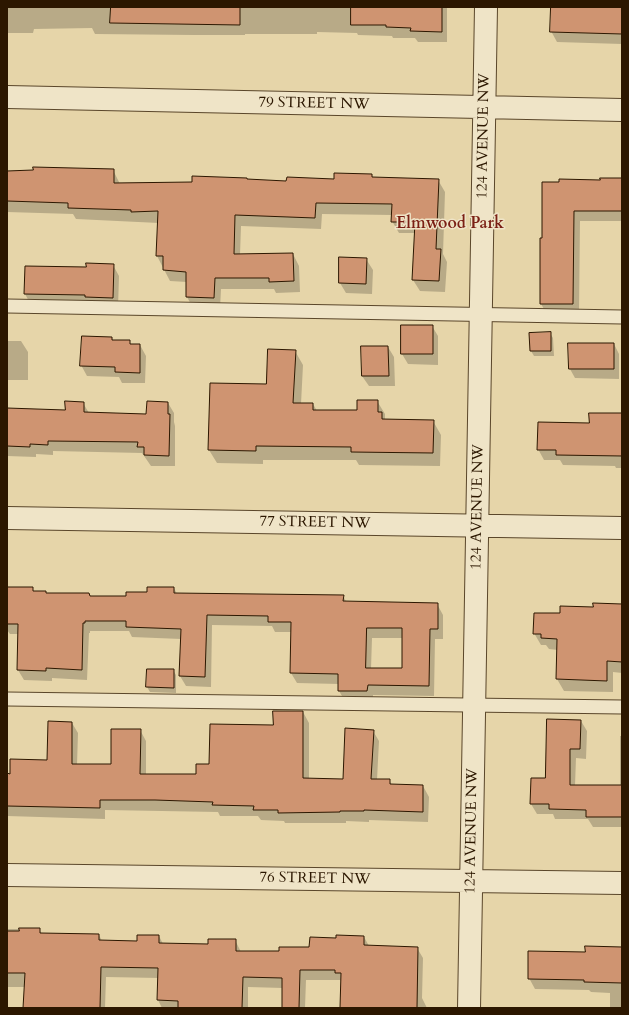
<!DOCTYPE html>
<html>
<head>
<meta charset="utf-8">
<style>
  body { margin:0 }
  #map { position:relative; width:629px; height:1015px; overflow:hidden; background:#e6d5a9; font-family:Cardo,serif }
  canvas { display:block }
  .frame { position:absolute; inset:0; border:8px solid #2c1700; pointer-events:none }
</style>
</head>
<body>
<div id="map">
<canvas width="629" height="1015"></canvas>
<div class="frame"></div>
</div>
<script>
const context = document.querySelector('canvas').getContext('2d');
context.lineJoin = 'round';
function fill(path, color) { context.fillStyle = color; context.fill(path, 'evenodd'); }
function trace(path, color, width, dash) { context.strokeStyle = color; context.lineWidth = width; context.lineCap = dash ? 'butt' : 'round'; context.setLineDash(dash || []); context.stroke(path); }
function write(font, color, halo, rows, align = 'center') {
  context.font = font + ' Cardo,serif'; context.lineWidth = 3; context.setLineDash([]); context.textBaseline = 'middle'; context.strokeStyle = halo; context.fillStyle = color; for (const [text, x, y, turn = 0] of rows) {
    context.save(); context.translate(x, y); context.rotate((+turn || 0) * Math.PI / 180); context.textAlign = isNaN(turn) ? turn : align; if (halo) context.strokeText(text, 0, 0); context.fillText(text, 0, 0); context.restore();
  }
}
fill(new Path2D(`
  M7 7H447V42H418L415 38H393L392 36 358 35 357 33 317 32V34H245V35H193L95 34 92 28 34 29 33 33H7Z
  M552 7H622V44L557 42 551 31Z
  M113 170 120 184 193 183 247 180 287 182 335 180 371 175 373 178 438 180 445 192 443 254 447 262 445 292 420 291 413 280 416 233H399L392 221V215L322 214 321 229 241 226 240 255 293 254 299 266 300 292 276 293 274 289H221L220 309 193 308 187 297V282L170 281 157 256 159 223 76 219 73 214 7 212V172Z
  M622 179V221H580L579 314H547L541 304V239L601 181Z
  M622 257V287L621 286Z
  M366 259 373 270 372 294 346 293 340 283Z
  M113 265 119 276 118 308 31 305 25 294 26 267 87 268Z
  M432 326 438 336V365L408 364 402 354Z
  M550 333 553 338 554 356H534L531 351Z
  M112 338 113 341H129L131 345H140L146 356 145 383H122L119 377 87 376 81 365Z
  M7 341H21L28 352V380H7Z
  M614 344 619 354V379L575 378 570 369Z
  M388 347 394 357 395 386H369L362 376Z
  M295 351 303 365 301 404H313L317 411H358L377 401 385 414V419L433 421 441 435 440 466 359 465 356 460H263V464L217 463 209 450 267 385Z
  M83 403 89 413 147 415 168 403 174 413V422L175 426V466H151L142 453 53 451V455L36 454V457L7 456V409L66 411Z
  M622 414V468H616L615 466 563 465 560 460H544L538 449 590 424Z
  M7 588H32L34 592H45L46 594 90 597H127L174 588 177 594 343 596 347 603 437 604 443 615V639H435L434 696 373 695V702L345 701 339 691V684L297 683 291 673 292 632H275L272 626 212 625 211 687 186 686 180 676 181 639 132 637 129 631H90V633H89L87 680 52 678V681L24 680 18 670 19 634H10L7 630ZM372 638H403V669H371Z
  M622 605V673L613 672V692L564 691 557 679 558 650 549 649 546 645H541L534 633 561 614 594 608Z
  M148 670H173L176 675V693L150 692 147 687Z
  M303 712 309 723V779L344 780 373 731 379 741 377 780H389L392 785 423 786 429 797 428 822 369 820V822L346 821V823H285L284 821 261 820 258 816H220L218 812 105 810V819L7 816V774L11 775 48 761 72 723 78 733 77 765H112L140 730 146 741V775L197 776 210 765 274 726Z
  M581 721 587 731 586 759 576 758 575 786H620V736H622V827H593L588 819H555L553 814H537L531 804Z
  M7 929H39L47 943 45 987H7Z
  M99 935 102 941 138 942 159 936 163 944 209 945 235 940 241 952H280L310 948 337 939 364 937 369 946 417 948 423 958 422 998 427 1008H341L342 982 340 980H306L305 1008H283V988L248 987V1008H162L158 1000 159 978 106 977 105 1008H70Z
  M622 948V1008H610V993L591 992 589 990 535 989 529 978 586 953Z`), '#0003');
const building = new Path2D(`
  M111 7H240V25L110 23Z
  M351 7H442V32L410 31 411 28 386 27V25H351Z
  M551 7H622V34L550 32Z
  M33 167 114 169V183L192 182V176L247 178V179L286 181 287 177 334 179V173L372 174V177L439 179 436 249H441L439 281 412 280 415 222H391L392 204 316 203 315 218 235 215 234 254 293 253 294 281 269 282V278H215L214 298 186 297V272L163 270V256H156L158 211 131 212V210L68 208V203L7 201V171L33 170Z
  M600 178H622V211H574L573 304H540V238H542V182H559V179L600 180Z
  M339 257 367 258 366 284 339 283Z
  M86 263 114 264 113 298 85 297V295L24 294 25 266 86 267Z
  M401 325H433V354H401Z
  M551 332V351H530L529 333Z
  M82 336 112 337V340H130V344H140V373L115 372V367L80 366Z
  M568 343H614V369H569Z
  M361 346H388L389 376H362Z
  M268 349 296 350 293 403H313V410H357V400H378V412H382V419L434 420 433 453 351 452V447L256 446V451L208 450 210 383 266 384Z
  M65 401 84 402V412L146 414 147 401 168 402V414H170L169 456 144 455V447H137L138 442 48 441V445L30 444V447L7 446V408L65 410Z
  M589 413H622V456L556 455V450H537L538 422 589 423Z
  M7 587H33V591H46V593H89L90 596H126V592H147V587H174V593L344 595 343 601 438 603V629H430L429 686 368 685 367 691H338V674L290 673 291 622H268V616L207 615 205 677 179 676 181 629 126 627V621H85V623H83L82 670 46 668V671L17 670 18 624H7ZM367 628H402V668H366Z
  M593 603 622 604V662L607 661V681L556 679 557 639 541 638V634H533L534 613H560V606L593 607Z
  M147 669H174V688L146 687Z
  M273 711H303V778L343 779 345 728 374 730 371 779H390V784L423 785V812L364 810V811H340V812L278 813V810H253L254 806 212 805 213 802 155 800H100V808L7 806V773L10 774V759L47 760 48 721 72 722V764H111V729H141L140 774H196V764H209L210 724 273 725Z
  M547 719 581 720 580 749H570V785H622V817H586V810L549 809V804H530L531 778H545Z
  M19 928H40V933L99 934V940L137 941V935H159V943L208 944V939H236V951H279V947H309L310 937 336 938V935L364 936V945L418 947 417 1008H340L341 973H335V970H300L299 1008H282V978L243 977 242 1008H178V1001L157 1000 158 968 101 967 100 1008H23L25 973H7V931H19Z
  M585 946 622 947V983L584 982V980L528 979V951L585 952Z`);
fill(building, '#cf9471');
trace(building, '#2c1700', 1);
const service = new Path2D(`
  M7 306 622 317
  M7 699 622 707`);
const minor = new Path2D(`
  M7 97 622 110
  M7 518 622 528
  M7 875 622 883
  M469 1008 486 7`);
trace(service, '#5a462a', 15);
trace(minor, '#5a462a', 24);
trace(service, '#efe4c7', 13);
trace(minor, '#efe4c7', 22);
write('15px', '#2c1700', '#efe4c7', [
  ["79 STREET NW",314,104,1],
  ["124 AVENUE NW",484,136,-89],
  ["124 AVENUE NW",478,507,-89],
  ["77 STREET NW",315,523,1],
  ["124 AVENUE NW",472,831,-89],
  ["76 STREET NW",315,879,1]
]);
write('bold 16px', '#7a1f14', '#efe4c7', [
  ["Elmwood Park",450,224]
]);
</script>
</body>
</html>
